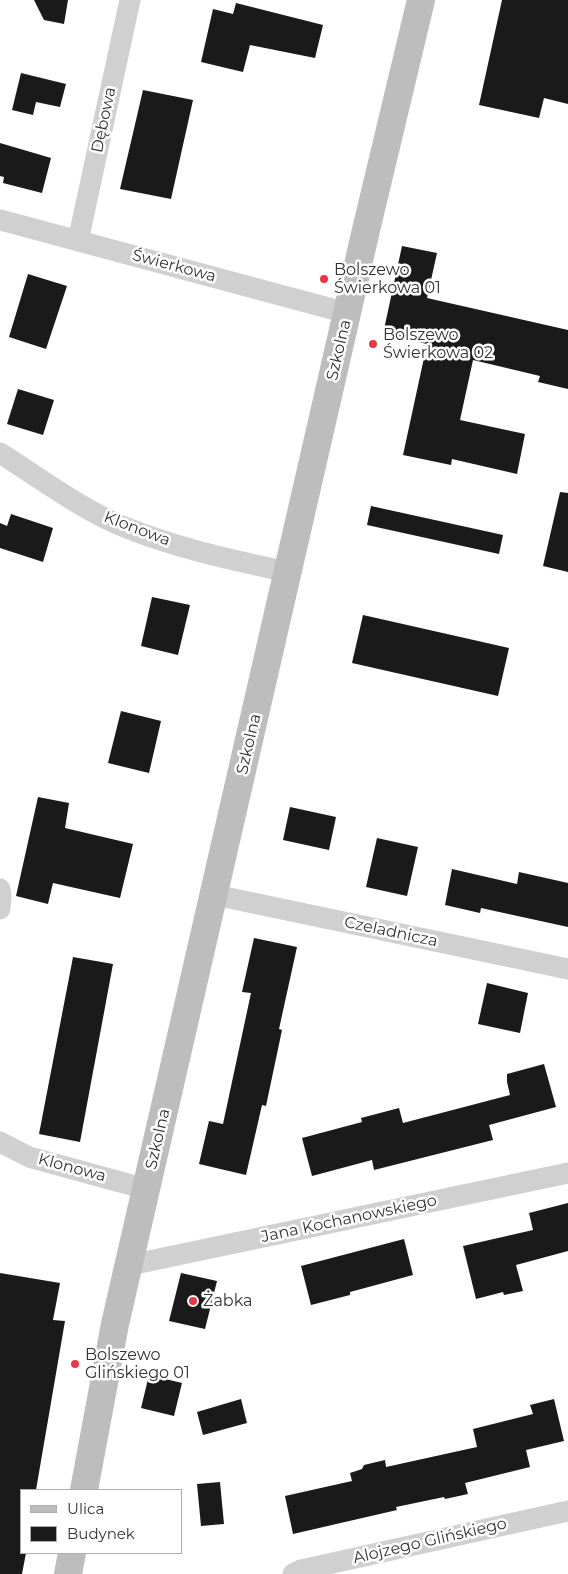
<!DOCTYPE html>
<html>
<head>
<meta charset="utf-8">
<style>
  body { margin:0 }
  #map { position:relative; width:568px; height:1574px; overflow:hidden; background:#fff; font-family:Montserrat,sans-serif }
  canvas { display:block }
  .legend { position:absolute; left:20px; top:1489px; width:162px; height:65px; box-sizing:border-box; background:#fff; border:1px solid #adadad; margin:0; padding:6px 9px; list-style:none; font-size:15px; color:#333 }
  .legend li { display:flex; align-items:center; gap:10px; height:25px }
  .legend b { width:25px; border:1px solid #adadad }
</style>
</head>
<body>
<div id="map">
<canvas width="568" height="1574"></canvas>
<ul class="legend">
<li><b style="height:6px;background:#bdbdbd"></b>Ulica</li>
<li><b style="height:14px;background:#1a1a1a"></b>Budynek</li>
</ul>
</div>
<script>
const context = document.querySelector('canvas').getContext('2d');
context.lineJoin = 'round';
function fill(path, color) { context.fillStyle = color; context.fill(path, 'evenodd'); }
function trace(path, color, width, dash) { context.strokeStyle = color; context.lineWidth = width; context.lineCap = dash ? 'butt' : 'round'; context.setLineDash(dash || []); context.stroke(path); }
function write(font, color, halo, rows, align = 'center') {
  context.font = font + ' Montserrat,sans-serif'; context.lineWidth = 5; context.setLineDash([]); context.textBaseline = 'middle'; context.strokeStyle = halo; context.fillStyle = color; for (const [text, x, y, turn = 0] of rows) {
    context.save(); context.translate(x, y); context.rotate((+turn || 0) * Math.PI / 180); context.textAlign = isNaN(turn) ? turn : align; if (halo) context.strokeText(text, 0, 0); context.fillText(text, 0, 0); context.restore();
  }
}
fill(new Path2D(`
  M34 0H68L64 24 44 20Z
  M502 0H568V104L544 98 539 118 479 105Z
  M236 3 323 25 315 58 250 45 243 72 201 62 213 9 233 14Z
  M21 73 66 84 60 107 36 102 33 115 12 110Z
  M143 90 193 100 171 199 120 189Z
  M0 143 51 158 42 193 3 183 4 177 0 176Z
  M402 246 437 253 427 298 568 330V389L538 382 540 376 473 360 460 420 525 434 517 474 452 459 451 465 403 455 427 344 383 334Z
  M28 274 67 286 46 349 9 337Z
  M18 389 54 400 43 435 7 424Z
  M560 492 568 493V572L543 566Z
  M371 506 503 535 499 554 367 525Z
  M11 514 53 528 43 562 0 548V523L7 526Z
  M152 597 190 605 178 655 141 646Z
  M363 615 509 648 498 696 352 663Z
  M121 711 161 721 149 773 108 763Z
  M38 797 69 803 65 828 133 844 120 898 53 883 48 904 16 896Z
  M290 807 336 817 329 850 283 840Z
  M377 838 418 847 407 896 366 887Z
  M452 869 517 884 519 872 568 883V927L481 908 480 913 445 905Z
  M254 938 297 947 279 1029 282 1030 266 1106 262 1105 246 1175 199 1164 209 1121 223 1124 251 993 242 992Z
  M73 957 113 964 80 1142 39 1134Z
  M487 983 528 993 520 1033 478 1024Z
  M544 1064 556 1107 489 1125 493 1140 374 1170 372 1160 312 1176 302 1138 362 1122 361 1118 399 1108 403 1123 510 1095 507 1082V1074Z
  M568 1203V1251L516 1265 523 1291 504 1295 503 1292 476 1299 463 1246 533 1230 529 1213Z
  M404 1239 413 1275 350 1292V1295L311 1305 301 1266Z
  M0 1273 60 1283 53 1320 65 1321 36 1490H21V1553H26L22 1574H0Z
  M181 1273 217 1281 205 1329 169 1321Z
  M149 1375 182 1383 174 1416 141 1408Z
  M241 1399 247 1423 203 1435 197 1412Z
  M554 1399 564 1441 526 1450 530 1467 465 1483 468 1494 445 1499 444 1497 396 1507 397 1510 293 1534 285 1496 352 1481 350 1473 362 1469 364 1465 385 1460 386 1467 477 1447 473 1429 533 1414 530 1405Z
  M220 1482 224 1524 201 1526 197 1484Z`), '#1a1a1a');
trace(new Path2D(`
  M0 220 347 313
  M78 241 130 0
  M0 453C38 477 81 509 122 526 175 548 233 560 288 572
  M0 889 1 897 0 909
  M215 895 568 969
  M0 1142 29 1157 146 1189
  M130 1265 568 1173
  M293 1574 301 1570 568 1511`), '#d0d0d0', 21);
trace(new Path2D(`
  M84 1490 115 1324 366 230 421 0
  M68 1574 72 1553`), '#bdbdbd', 28);
for (const [x, y, r, color] of [
  [324,279,5,"#e63946"],
  [373,344,5,"#e63946"],
  [193,1301,5,"#e63946"],
  [75,1364,5,"#e63946"]
]) { const dot = new Path2D(); dot.arc(x, y, r, 0, 2 * Math.PI); context.fillStyle = color; context.fill(dot); trace(dot, '#fff', 2); }
write('16px', '#333', '#fff', [
  ["Dębowa",104,120,-78],
  ["Świerkowa",174,266,15],
  ["Szkolna",339,350,-77],
  ["Klonowa",137,529,21],
  ["Szkolna",249,744,-77],
  ["Czeladnicza",391,932,12],
  ["Szkolna",158,1139,-77],
  ["Klonowa",72,1168,15],
  ["Jana Kochanowskiego",349,1219,-12],
  ["Alojzego Glińskiego",430,1541,-13]
]);
write('16px', '#333', '#fff', [
  ["Bolszewo",334,270],
  ["Świerkowa 01",334,288],
  ["Bolszewo",383,335],
  ["Świerkowa 02",383,353],
  ["Żabka",203,1301],
  ["Bolszewo",85,1355],
  ["Glińskiego 01",85,1373]
], 'left');
</script>
</body>
</html>
